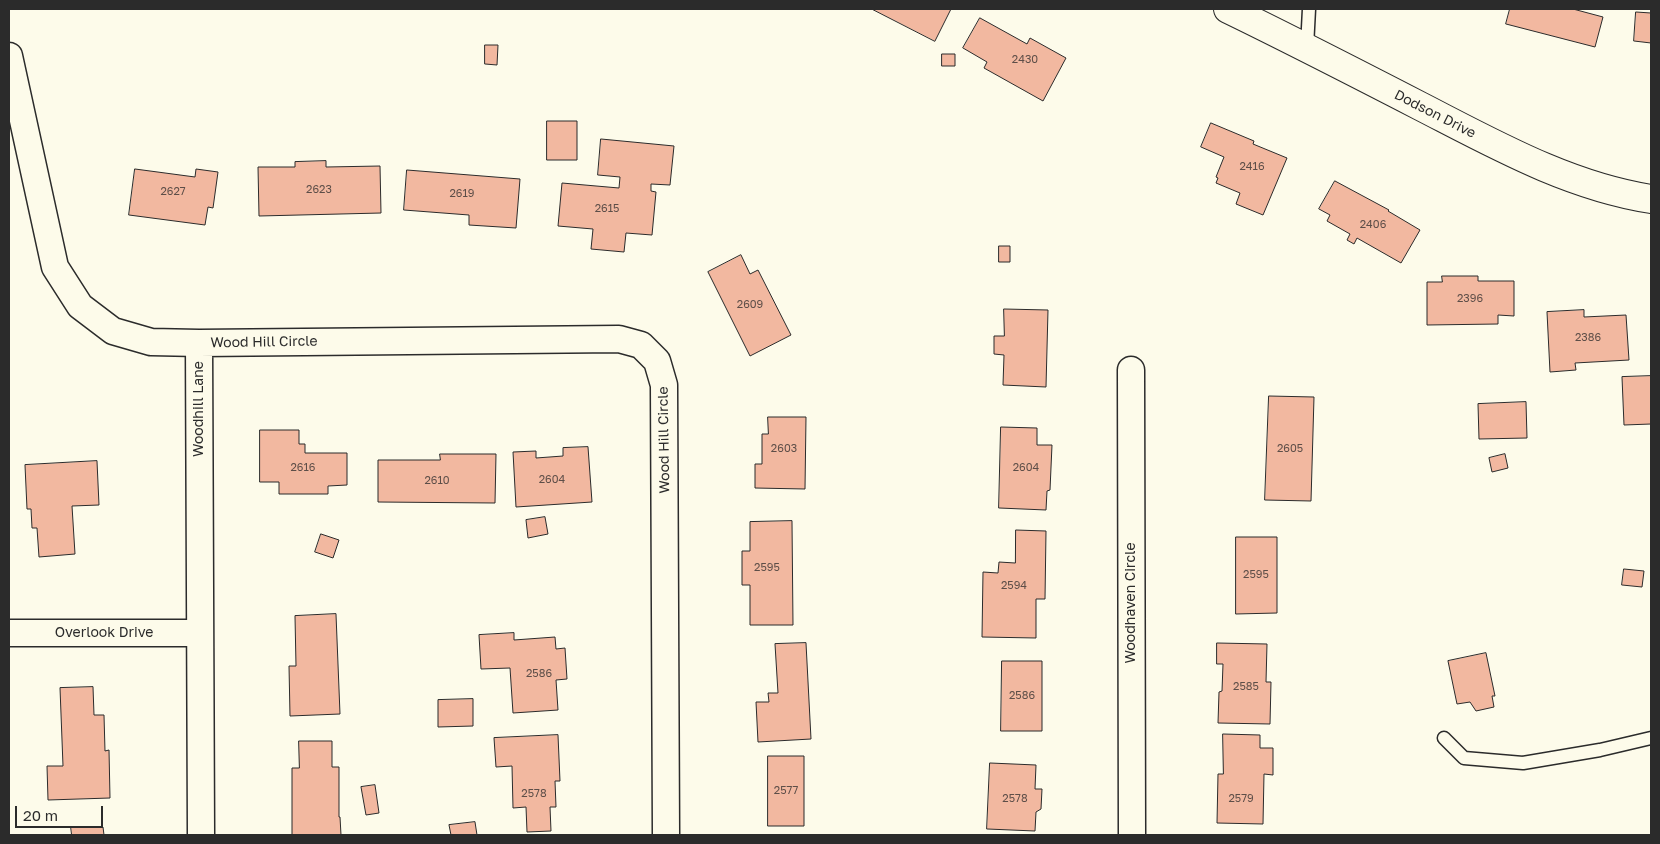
<!DOCTYPE html>
<html>
<head>
<meta charset="utf-8">
<style>
  body { margin:0 }
  #map { position:relative; width:1660px; height:844px; overflow:hidden; background:#fdfbea; font-family:"Golos Text",sans-serif }
  canvas { display:block }
  .frame { position:absolute; inset:0; border:10px solid #2b2b2b; pointer-events:none }
  .scale { position:absolute; left:15px; top:806px; width:88px; height:22px; box-sizing:border-box; border:2px solid #2b2b2b; border-top:0; padding-left:6px; font-size:15px; line-height:18px; white-space:nowrap; color:#2b2b2b; -webkit-text-stroke:4px #fdfbea; paint-order:stroke }
</style>
</head>
<body>
<div id="map">
<canvas width="1660" height="844"></canvas>
<div class="frame"></div>
<div class="scale">20 m</div>
</div>
<script>
const context = document.querySelector('canvas').getContext('2d');
context.lineJoin = 'round';
function fill(path, color) { context.fillStyle = color; context.fill(path, 'evenodd'); }
function trace(path, color, width, dash) { context.strokeStyle = color; context.lineWidth = width; context.lineCap = dash ? 'butt' : 'round'; context.setLineDash(dash || []); context.stroke(path); }
function write(font, color, halo, rows, align = 'center') {
  context.font = font + ' "Golos Text",sans-serif'; context.lineWidth = 4; context.setLineDash([]); context.textBaseline = 'middle'; context.strokeStyle = halo; context.fillStyle = color; for (const [text, x, y, turn = 0] of rows) {
    context.save(); context.translate(x, y); context.rotate((+turn || 0) * Math.PI / 180); context.textAlign = isNaN(turn) ? turn : align; if (halo) context.strokeText(text, 0, 0); context.fillText(text, 0, 0); context.restore();
  }
}
const building = new Path2D(`
  M872 9H951L935 41Z
  M1510 9H1573L1603 17 1595 47 1506 24Z
  M1636 12 1651 13V43L1634 41Z
  M980 18 1027 44 1030 38 1066 58 1043 101 984 68 987 62 963 48Z
  M485 45H498L497 65 485 64Z
  M942 54H955V66H942Z
  M547 121H577V160H547Z
  M1211 123 1254 141 1253 144 1287 158 1263 215 1236 204 1240 193 1216 183 1218 178 1216 177 1224 157 1201 147Z
  M601 139 674 146 670 185 651 184V191L656 192 652 235 626 233 624 252 591 249 593 229 558 226 562 183 619 188 620 177 598 175Z
  M326 161V167L380 166 381 213 259 216 258 167H295V162Z
  M135 169 195 177 196 169 218 172 213 208 208 207 205 225 129 215Z
  M407 170 520 179 516 228 469 225V215L404 210Z
  M1335 181 1389 210 1388 211 1420 230 1401 263 1357 238 1354 244 1347 240 1350 234 1327 221 1330 215 1319 209Z
  M999 246H1010V262H999Z
  M741 255 750 274 758 270 791 335 750 356 708 272Z
  M1442 276H1478V281H1514V316L1498 315V324L1427 325V282H1442Z
  M1004 309 1048 310 1046 387 1003 385 1004 355 994 354V336H1004Z
  M1584 310V317L1626 315 1629 360 1575 363 1576 370 1550 372 1547 312Z
  M1651 376V424L1624 425 1622 377Z
  M1269 396 1314 397 1311 501 1265 500Z
  M1526 402 1527 438 1479 439 1478 404Z
  M768 417H806L805 489 755 488V464H762V434H768Z
  M1001 427 1037 428V445H1052L1050 490 1047 491 1046 510 999 508Z
  M260 430H299V444H305V453H347V485L328 486V494H279V482H260Z
  M588 447 592 502 516 507 513 452 536 451V458L563 456V448Z
  M440 454H496L495 503 378 502V460H440Z
  M1505 454 1508 468 1492 472 1489 458Z
  M97 461 99 505 72 506 75 554 39 557 37 528H32L31 509H27L25 465Z
  M545 517 548 534 528 538 526 520Z
  M792 521 793 625H750V585H742V551H750V522Z
  M1016 530 1046 531 1045 599H1036V638L982 637 983 572 998 573 999 562 1015 563Z
  M321 534 339 540 333 558 315 552Z
  M1236 537H1277V613L1236 614Z
  M1624 569 1644 571 1642 587 1622 585Z
  M336 614 340 714 290 716 289 666H296L295 616Z
  M514 633V640L555 637 556 649 565 648 567 679 556 680 558 710 513 713 510 668 481 669 479 635Z
  M806 643 811 739 758 742 756 702H769L768 693H778L775 644Z
  M1217 643 1267 644 1266 682H1271L1270 724 1218 723 1219 692 1222 691 1223 664H1217Z
  M1486 653 1495 696H1492L1494 707 1476 711 1470 702 1457 704 1448 661Z
  M1002 661H1042V731H1001Z
  M93 687 94 715H104L105 751 109 750 110 798 48 800 47 766H63L60 688Z
  M473 699V726L438 727V700Z
  M1223 734 1260 735V748H1273V775L1264 774 1263 824 1217 823 1218 774H1223Z
  M558 735 560 781H555L556 807H550L551 831 527 832 526 807 513 808 512 766 496 767 494 738Z
  M299 741H332V767H339V817H340L341 835H292V768H299Z
  M768 756H804V826H768Z
  M990 763 1036 765 1035 789H1042L1041 809 1036 812 1035 831 987 829Z
  M375 785 379 813 366 815 361 787Z
  M475 822 477 835H451L449 825Z
  M71 827H103L104 835H72Z`);
fill(building, '#f2b8a0');
trace(building, '#2b2b2b', 1);
const lane = new Path2D(`
  M1307 47 1309 9
  M1444 738 1464 758 1523 763 1600 750 1651 738`);
const street = new Path2D(`
  M9 56 55 267 80 306 113 331 151 342 199 343 619 339 641 345 657 361 664 385 666 835
  M199 343 201 835
  M1131 370 1132 835
  M9 633H200`);
const secondary = new Path2D(`
  M1228 9C1292 40 1356 73 1420 106 1494 144 1568 186 1651 199`);
trace(lane, '#2b2b2b', 15);
trace(street, '#2b2b2b', 29);
trace(secondary, '#2b2b2b', 30);
trace(lane, '#fdfbea', 12);
trace(street, '#fdfbea', 26);
trace(secondary, '#fdfbea', 28);
write('11px', '#5d4e48', null, [
  ["2430",1025,60],
  ["2416",1252,167],
  ["2623",319,190],
  ["2627",173,192],
  ["2619",462,194],
  ["2615",607,209],
  ["2406",1373,225],
  ["2396",1470,299],
  ["2609",750,305],
  ["2386",1588,338],
  ["2603",784,449],
  ["2605",1290,449],
  ["2616",303,468],
  ["2604",1026,468],
  ["2604",552,480],
  ["2610",437,481],
  ["2595",767,568],
  ["2595",1256,575],
  ["2594",1014,586],
  ["2586",539,674],
  ["2585",1246,687],
  ["2586",1022,696],
  ["2577",786,791],
  ["2578",534,794],
  ["2578",1015,799],
  ["2579",1241,799]
]);
write('14px', '#2b2b2b', '#fdfbea', [
  ["Dodson Drive",1435,114,27],
  ["Wood Hill Circle",264,342,-1],
  ["Woodhill Lane",199,409,-90],
  ["Wood Hill Circle",664,440,-91],
  ["Woodhaven Circle",1131,603,-90],
  ["Overlook Drive",104,633]
]);
</script>
</body>
</html>
